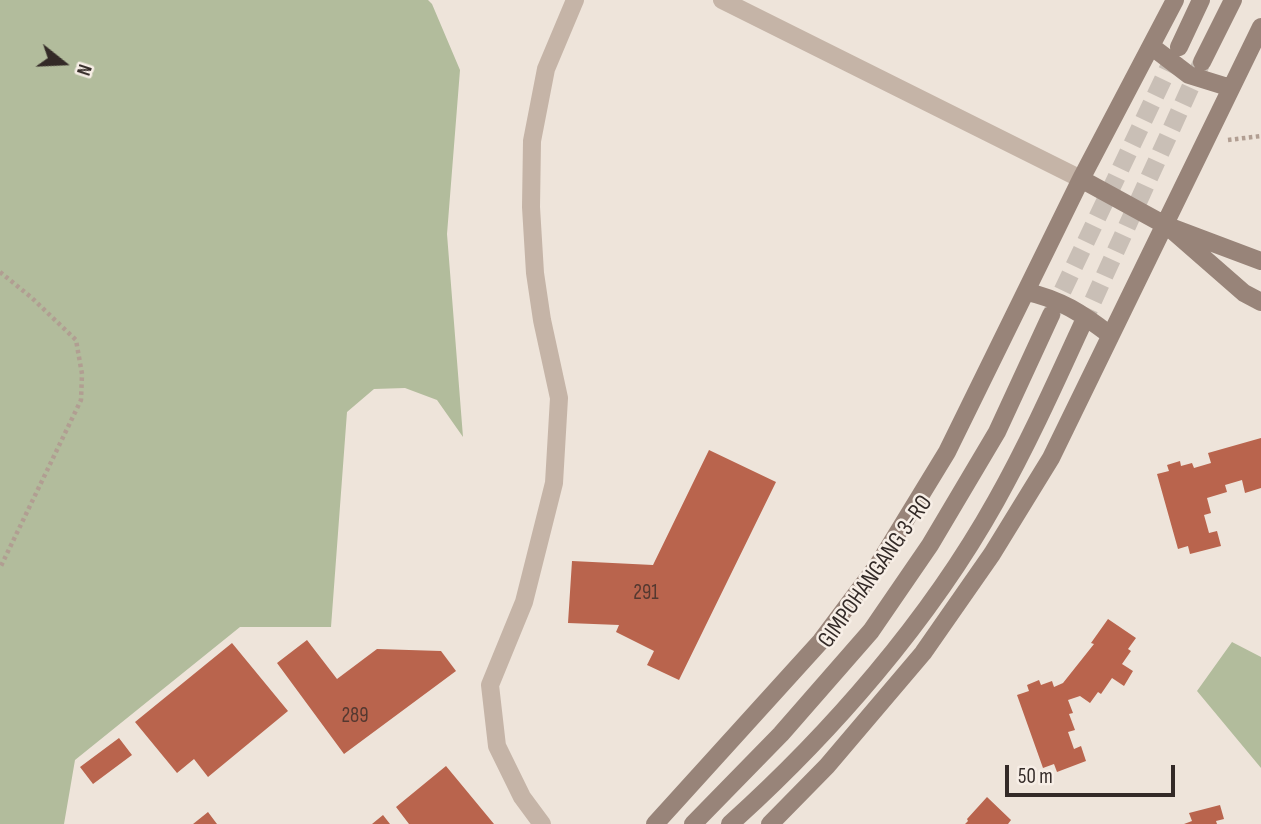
<!DOCTYPE html>
<html>
<head>
<meta charset="utf-8">
<style>
  body { margin:0 }
  #map { position:relative; width:1261px; height:824px; overflow:hidden; background:#eee4da; font-family:"Sofia Sans Condensed",sans-serif }
  canvas { display:block }
  .north { position:absolute; left:28px; top:28px; width:70px; height:70px; -webkit-text-stroke:5px #f7eee6; paint-order:stroke; rotate:108deg; font-size:19px; font-weight:700; line-height:28px; text-align:center; color:#332a27 }
  .north::after { content:''; display:block; margin:auto; width:24px; height:32px; background:#332a27; clip-path:polygon(50% 0,100% 100%,50% 72%,0 100%) }
  .scale { position:absolute; left:1005px; top:765px; width:170px; height:32px; box-sizing:border-box; border:4px solid #332a27; border-top:0; padding-left:9px; font-size:21px; line-height:24px; white-space:nowrap; color:#332a27; -webkit-text-stroke:5px #f7eee6; paint-order:stroke }
</style>
</head>
<body>
<div id="map">
<canvas width="1261" height="824"></canvas>
<div class="north">N</div>
<div class="scale">50 m</div>
</div>
<script>
const context = document.querySelector('canvas').getContext('2d');
context.lineJoin = 'round';
function fill(path, color) { context.fillStyle = color; context.fill(path, 'evenodd'); }
function trace(path, color, width, dash) { context.strokeStyle = color; context.lineWidth = width; context.lineCap = dash ? 'butt' : 'round'; context.setLineDash(dash || []); context.stroke(path); }
function write(font, color, halo, rows, align = 'center') {
  context.font = font + ' "Sofia Sans Condensed",sans-serif'; context.lineWidth = 5; context.setLineDash([]); context.textBaseline = 'middle'; context.strokeStyle = halo; context.fillStyle = color; for (const [text, x, y, turn = 0] of rows) {
    context.save(); context.translate(x, y); context.rotate((+turn || 0) * Math.PI / 180); context.textAlign = isNaN(turn) ? turn : align; if (halo) context.strokeText(text, 0, 0); context.fillText(text, 0, 0); context.restore();
  }
}
fill(new Path2D(`
  M0 0H428L432 4 460 70 447 234 463 437 437 400 405 388 374 389 347 412 331 627H240L75 760 64 824H0Z
  M1232 642 1261 657V768L1197 691Z`), '#b2bc9c');
fill(new Path2D(`
  M1261 438V488L1245 493 1242 480 1225 485 1227 492 1207 498 1211 513 1204 515 1209 533 1217 531 1221 546 1190 554 1188 546 1178 549 1157 474 1169 471 1167 465 1180 461 1181 466 1192 463 1194 468 1211 463 1208 453Z
  M709 450 776 482 679 680 647 665 654 651 616 632 619 625 568 623 572 561 653 565Z
  M1108 619 1136 638 1128 649 1131 651 1122 664 1133 671 1124 686 1112 678 1101 694 1098 692 1090 703 1080 696 1068 700 1073 713 1069 714 1075 730 1068 732 1074 749 1081 746 1086 761 1057 772 1054 764 1043 768 1017 695 1029 691 1027 685 1039 680 1041 685 1052 681 1054 687 1063 683 1094 644 1091 643Z
  M307 640 337 679 377 649 441 651 456 671 344 754 277 663Z
  M232 643 288 711 208 777 194 759 177 773 135 722Z
  M119 738 132 755 93 784 80 767Z
  M446 766 494 824H409L396 807Z
  M987 797 1011 820 1008 824H965L968 821 967 819Z
  M1220 805 1224 819 1216 821 1217 824H1184L1192 821 1189 813Z
  M208 812 217 824H193Z
  M383 815 390 824H372Z`), '#b9644d');
trace(new Path2D(`
  M1051 315 1177 50
  M1082 325 1201 64`), '#c9bfb6', 18, [18, 9]);
trace(new Path2D(`
  M1228 140 1261 136
  M0 272 32 298 76 340 82 374 81 400 0 568`), '#b19e92', 4.5, [3.5, 3.5]);
trace(new Path2D(`
  M722 0 1081 179
  M542 824 522 797 497 746 490 685 524 602 554 483 559 398 542 320 535 273 531 207 532 141 546 69 575 0`), '#c5b4a7', 18);
trace(new Path2D(`
  M1151 46 1189 75 1231 88
  M1179 47 1201 0
  M1202 62 1233 0
  M1081 179 1165 225 1261 261
  M1173 231 1244 293 1261 302
  M1027 292C1060 299 1083 314 1110 335
  M655 824 821 641 878 565 947 452 1081 179 1175 0
  M693 824 781 734 871 631 930 545 997 432 1051 315
  M730 824C831 733 929 621 996 501 1028 444 1055 384 1082 325
  M770 824 827 766 923 653 992 554 1051 458 1261 27`), '#988479', 18);
write('21px', '#543830', null, [
  ["291",646,594],
  ["289",355,717]
]);
write('24px', '#332a27', '#f7eee6', [
  ["GIMPOHANGANG 3-RO",876,572,-55]
]);
</script>
</body>
</html>
